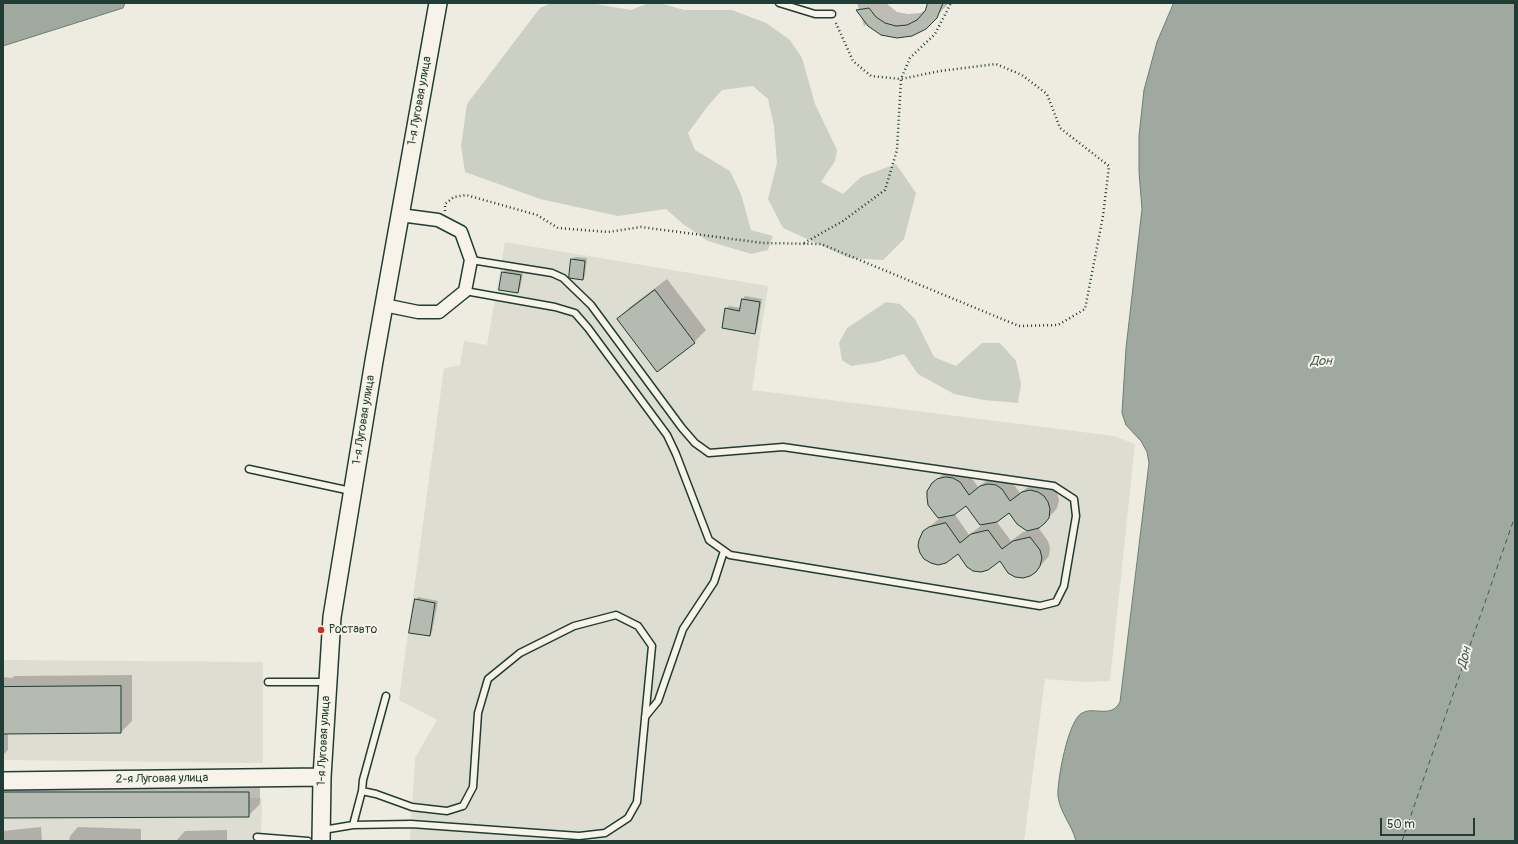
<!DOCTYPE html>
<html>
<head>
<meta charset="utf-8">
<style>
  body { margin:0 }
  #map { position:relative; width:1518px; height:844px; overflow:hidden; background:#eeece1; font-family:Pangolin,sans-serif }
  canvas { display:block }
  .frame { position:absolute; inset:0; border:4px solid #1f3d34; pointer-events:none }
  .scale { position:absolute; left:1380px; top:818px; width:95px; height:18px; box-sizing:border-box; border:2px solid #1f3d34; border-top:0; padding-left:5px; font-size:12px; line-height:14px; white-space:nowrap; color:#1f3d34; -webkit-text-stroke:3px #f7f3e8; paint-order:stroke }
</style>
</head>
<body>
<div id="map">
<canvas width="1518" height="844"></canvas>
<div class="frame"></div>
<div class="scale">50 m</div>
</div>
<script>
const context = document.querySelector('canvas').getContext('2d');
context.lineJoin = 'round';
function fill(path, color) { context.fillStyle = color; context.fill(path, 'evenodd'); }
function trace(path, color, width, dash) { context.strokeStyle = color; context.lineWidth = width; context.lineCap = dash ? 'butt' : 'round'; context.setLineDash(dash || []); context.stroke(path); }
function write(font, color, halo, rows, align = 'center') {
  context.font = font + ' Pangolin,sans-serif'; context.lineWidth = 4; context.setLineDash([]); context.textBaseline = 'middle'; context.strokeStyle = halo; context.fillStyle = color; for (const [text, x, y, turn = 0] of rows) {
    context.save(); context.translate(x, y); context.rotate((+turn || 0) * Math.PI / 180); context.textAlign = isNaN(turn) ? turn : align; if (halo) context.strokeText(text, 0, 0); context.fillText(text, 0, 0); context.restore();
  }
}
fill(new Path2D(`
  M505 242 768 286 752 390 1114 436 1135 444 1110 681 1082 682 1045 679 1024 841H410L415 758 437 720 399 700 444 368 460 365 464 341 487 345Z
  M3 660 263 662V763L3 760Z
  M3 795 262 798 261 841H3Z`), '#ddddd2');
fill(new Path2D(`
  M551 3H590L631 10 649 3H660L684 10H732L766 23 790 40 802 58 815 104 837 150 835 161 821 182 843 194 861 177 896 164 916 193 904 239 883 260 849 258 783 228 768 199 777 163 774 126 768 99 753 86 722 90 707 107 688 133 695 150 730 171 741 194 751 230 773 236 768 250 751 254 708 241 683 224 666 209 618 216 540 199 465 172 461 146 467 104 540 8Z
  M886 302 900 304 915 319 934 357 956 366 982 343H1000L1016 361 1021 384 1018 403 984 400 954 394 918 374 904 354 877 362 851 366 842 360 839 343 847 328Z`), '#cccfc4');
const water = new Path2D(`
  M3 3H125L123 8 3 46Z
  M1174 3H1515V841H1076C1072 825 1060 813 1058 796 1057 781 1068 720 1082 713 1095 706 1111 719 1120 702L1149 463 1147 452 1141 441 1126 425 1122 413 1126 348 1142 209 1139 172V136L1144 90 1157 42Z`);
fill(water, '#9fa99f');
trace(water, '#6c7e74', 1);
fill(new Path2D(`
  M857 3H886L897 12 908 14 920 13 926 10 929 3H949L925 28 869 26 867 23 864 26Z
  M575 257 587 258 585 276 583 279 572 259Z
  M505 270 523 273 520 289 517 292 503 272Z
  M667 279 706 330 694 342 618 319 630 307Z
  M745 296 762 299 757 330 754 333 726 309 729 306 741 308 743 299Z
  M955 468 962 470 968 473 978 487 990 478 1011 481 1020 493 1032 484 1053 487 1057 493 1059 500 1057 508 1053 513 1038 527 1048 541 1050 548 1049 556 1036 571 1001 560 958 553 924 532 942 516 933 484 947 470ZM966 505 982 525 969 535 954 513ZM1009 512 1018 524 1029 531 1023 532 1011 541 996 521Z
  M418 597 438 601 432 632 430 635 416 600Z
  M132 675V721L121 732 8 733V750L3 755V677L12 678 14 676Z
  M260 780V804L248 816 3 817V781Z
  M41 827 42 841H3V831Z
  M78 827 141 829V841H69L70 836Z
  M227 830V841H176L185 831Z`), '#0003');
trace(new Path2D(`
  M1402 841 1515 516`), '#3f584f', 1, [5, 4]);
const building = new Path2D(`
  M928 3H943L937 18 926 29 912 36 897 38 881 35 868 26 856 10 869 8 876 17 885 23 896 26 907 25 917 20 925 11Z
  M571 259 585 261 583 280 569 278Z
  M502 272 521 275 518 293 499 290Z
  M655 290 695 343 657 372 617 319Z
  M742 299 760 302 755 334 722 328 725 308 739 311Z
  M946 477 953 478 960 482 969 495 980 486 988 484 996 485 1002 489 1010 501 1022 492 1030 490 1038 492 1044 496 1048 502 1050 509 1049 518 1045 523 1039 528 1027 531 1017 524 1009 513 997 522 980 525 966 506 954 515 938 518 928 505 927 497V491L932 483 937 479Z
  M946 523 960 543 971 534 988 530 1002 549 1013 541 1030 537 1040 550 1042 558 1040 566 1036 572 1030 576 1023 578 1015 577 1008 573 1000 561 988 570 981 572 973 571 967 567 958 554 946 563 938 565 931 563 924 559 920 553 918 546 919 540 923 531 929 527Z
  M415 599 435 603 430 636 409 633Z
  M121 686V733L3 734V687Z
  M3 792H249V817L3 818Z`);
fill(building, '#b5bbb0');
trace(building, '#1f3d34', 1);
const service = new Path2D(`
  M779 3 815 14H832
  M465 291 555 307 575 313 588 328 667 435 676 454 709 540 730 555 1040 606 1056 602 1064 586 1076 516 1074 499 1054 486 783 447 709 453 695 443 682 428 591 305 563 278 552 273 471 260
  M249 469 351 491
  M268 682H326
  M645 717 658 701 683 629 714 582 724 551
  M353 825 362 791 363 780 386 696
  M323 830 353 825 411 824 579 836 605 833 628 818 637 802 652 646 638 626 616 615 574 626 520 653 488 679 478 713 473 787 463 806 447 811 412 807 376 794 362 791
  M257 837 308 841`);
const minor = new Path2D(`
  M384 305 418 312H439L465 291 471 260 461 232 438 220 400 215`);
const secondary = new Path2D(`
  M3 781 322 777
  M321 841 322 777 332 617 374 361 438 3`);
trace(service, '#1f3d34', 9);
trace(minor, '#1f3d34', 15);
trace(secondary, '#1f3d34', 20);
trace(new Path2D(`
  M445 211V204L454 197 466 195 537 215 558 228 608 232 641 227 763 243 821 244 1019 326 1058 325 1085 309 1103 216 1109 166 1060 128 1047 94 1022 75 996 64 940 71 901 79 871 76 853 61 835 21
  M804 243 843 221 885 190 897 150 901 79 910 58 935 34 951 3`), '#1f3d34', 2.5, [1, 3]);
trace(service, '#f7f3e8', 6);
trace(minor, '#f7f3e8', 12);
trace(secondary, '#f7f3e8', 17);
for (const [x, y, r, color] of [
  [321,630,4,"#c8321e"]
]) { const dot = new Path2D(); dot.arc(x, y, r, 0, 2 * Math.PI); context.fillStyle = color; context.fill(dot); trace(dot, '#f7f3e8', 1.5); }
write('12px', '#1f3d34', '#f7f3e8', [
  ["1-я Луговая улица",420,101,-80],
  ["1-я Луговая улица",364,420,-81],
  ["1-я Луговая улица",324,741,-87],
  ["2-я Луговая улица",162,779,-1]
]);
write('12px', '#1f3d34', '#f7f3e8', [
  ["Роставто",329,630]
], 'left');
write('italic 13px', '#3f584f', '#f7f3e8', [
  ["Дон",1321,362],
  ["Дон",1465,658,-76]
]);
</script>
</body>
</html>
